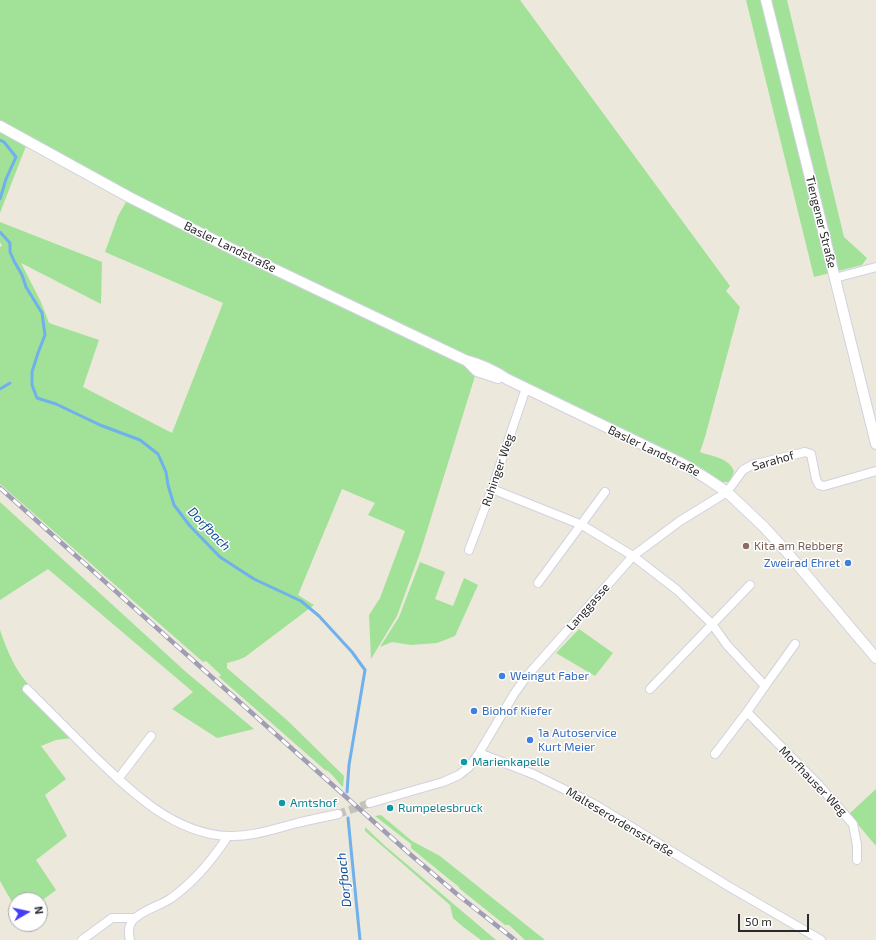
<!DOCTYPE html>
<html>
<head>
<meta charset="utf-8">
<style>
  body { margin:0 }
  #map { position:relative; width:876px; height:940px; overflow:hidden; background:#ece8db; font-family:"Exo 2",sans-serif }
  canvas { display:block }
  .north { position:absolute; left:8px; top:892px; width:40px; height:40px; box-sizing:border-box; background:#fff; border:1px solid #aaa; border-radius:50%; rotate:81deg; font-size:11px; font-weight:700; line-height:16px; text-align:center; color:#2a2a2a }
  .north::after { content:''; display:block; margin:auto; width:14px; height:18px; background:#433df7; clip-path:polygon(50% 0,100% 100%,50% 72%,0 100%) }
  .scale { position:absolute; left:738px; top:914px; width:71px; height:18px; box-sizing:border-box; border:2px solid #2a2a2a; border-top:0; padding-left:5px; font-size:12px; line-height:14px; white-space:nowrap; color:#2a2a2a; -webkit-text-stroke:3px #fff; paint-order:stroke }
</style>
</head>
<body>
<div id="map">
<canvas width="876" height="940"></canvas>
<div class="north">N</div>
<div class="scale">50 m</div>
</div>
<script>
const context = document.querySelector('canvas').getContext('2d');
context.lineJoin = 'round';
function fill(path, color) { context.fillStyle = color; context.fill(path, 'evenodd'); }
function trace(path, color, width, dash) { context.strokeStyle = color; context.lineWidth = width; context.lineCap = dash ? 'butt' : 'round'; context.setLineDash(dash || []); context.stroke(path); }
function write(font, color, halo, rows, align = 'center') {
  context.font = font + ' "Exo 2",sans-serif'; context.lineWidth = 3; context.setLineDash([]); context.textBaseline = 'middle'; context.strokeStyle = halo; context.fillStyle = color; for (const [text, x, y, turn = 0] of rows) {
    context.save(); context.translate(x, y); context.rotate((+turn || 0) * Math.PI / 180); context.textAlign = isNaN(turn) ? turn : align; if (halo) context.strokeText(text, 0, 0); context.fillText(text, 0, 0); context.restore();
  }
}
fill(new Path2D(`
  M0 0H520L730 286 726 291 740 307 705 437 700 452C713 457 728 457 734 471L731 480 728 482H722L701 468 609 426 504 373 498 382 475 376 421 550 397 616 371 659 369 615 380 598 405 531 368 515 375 503 342 489 298 595 314 605 245 657 238 660 227 663V668L288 721 344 776 343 787C337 782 331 771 325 770L219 677 221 675 206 661 203 662 0 484V247L2 246 0 242V222L102 262 101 304 21 263 41 302 49 323 99 340 83 387 172 433 223 303 105 252 118 216 126 202 26 146 0 213Z
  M746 0H787L844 237 867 258 862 265 814 277Z
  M0 502 186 672 254 729 217 738 172 709 193 692 48 569 0 600Z
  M420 562 445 572 435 599 453 606 464 578 478 585 455 636 437 643 411 645 392 642 380 647 399 617Z
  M579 629 613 653 595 676 556 653Z
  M0 630C7 650 14 668 28 684L24 687 72 738 56 740 41 746 66 779 45 795 67 836 36 860 56 890 40 902V900H16V909L0 881Z
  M876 789V846L849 814Z
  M381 815 412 841 440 856 545 940H525L509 925H505L460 889 458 886 450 880 411 848V844L375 816Z
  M365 827 384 845 496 940H481L462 926 453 918 450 905 365 831Z`), '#a1e298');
trace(new Path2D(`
  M0 140 4 142 16 157 6 179 0 199
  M0 232 10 243V252L14 261 22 275 26 287 42 313 45 335 38 353 32 372V385L37 398 56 404 100 425 140 440 158 454 166 472 168 485 174 505 190 526 220 557 254 579 301 601 319 616 352 652 365 670 349 765 347 792
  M0 389 10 383
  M348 818 360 940`), '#6fb0ed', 3);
trace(new Path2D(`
  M338 814 370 803`), '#c5c2b8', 8, [8, 4]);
const minor = new Path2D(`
  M835 278 876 267
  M492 489 582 525 633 556 677 590 712 624 727 645 765 686 747 712
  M469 550 492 489 526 388
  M538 583 605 492
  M765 686 795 644
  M27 689C49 711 71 733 93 755 130 791 174 834 228 836 252 837 274 829 297 823 310 820 324 817 338 814
  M650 689 750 585
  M479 753 533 774 594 804 728 886 821 940
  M715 754 747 712 818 784 853 824 857 845V860
  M118 779 151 736
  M370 803 443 782 459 775 469 767 479 753 514 694 527 676 633 556 680 521 727 492 743 470 752 465 805 452 811 454 816 479 819 485 824 486 876 471
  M82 940 112 918H135
  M130 940C128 932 128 926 133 920 142 910 159 906 170 899 193 883 213 859 228 836`);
const tertiary = new Path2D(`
  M766 0 876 444
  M0 126 129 197 232 249 465 360C480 364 494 370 507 379L683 464 706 478 727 492 764 527 786 551 876 658
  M467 361 477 371 498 378`);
trace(minor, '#d1d1e2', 10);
trace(tertiary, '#d1d1e2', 12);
trace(minor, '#fff', 8);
trace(tertiary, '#fff', 10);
const rail = new Path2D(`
  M0 488 411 855 458 895 515 940`);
trace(rail, '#a09eb4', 4.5);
trace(rail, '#fff', 3, [9]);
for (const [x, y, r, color] of [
  [746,546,4,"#8d6e63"],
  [848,563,4,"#3f7fe0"],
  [502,676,4,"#3f7fe0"],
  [474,711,4,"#3f7fe0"],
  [530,740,4,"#3f7fe0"],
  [464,762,4,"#0f9aa8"],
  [282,803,4,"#0f9aa8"],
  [390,808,4,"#0f9aa8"]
]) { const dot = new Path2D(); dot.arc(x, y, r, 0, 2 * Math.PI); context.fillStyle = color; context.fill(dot); trace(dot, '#fff', 1.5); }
write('12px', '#2a2a2a', '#fff', [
  ["Tiengener Straße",821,222,76],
  ["Basler Landstraße",230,247,26],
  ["Basler Landstraße",654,451,26],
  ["Sarahof",773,461,-16],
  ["Ruhinger Weg",498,470,-71],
  ["Langgasse",588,607,-49],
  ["Morfhauser Weg",813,781,46],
  ["Malteserordensstraße",620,822,31]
]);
write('12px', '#785e54', '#fff', [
  ["Kita am Rebberg",754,546]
], 'left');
write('12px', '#366cbe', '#fff', [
  ["Zweirad Ehret",840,563,"right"],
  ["Weingut Faber",510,676],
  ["Biohof Kiefer",482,711],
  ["1a Autoservice",538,733],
  ["Kurt Meier",538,747]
], 'left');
write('12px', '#0d838f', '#fff', [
  ["Marienkapelle",472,762],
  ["Amtshof",290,803],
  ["Rumpelesbruck",398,808]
], 'left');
write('italic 13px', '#0f4b98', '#fff', [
  ["Dorfbach",209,529,46],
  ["Dorfbach",344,880,-96]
]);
</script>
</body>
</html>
